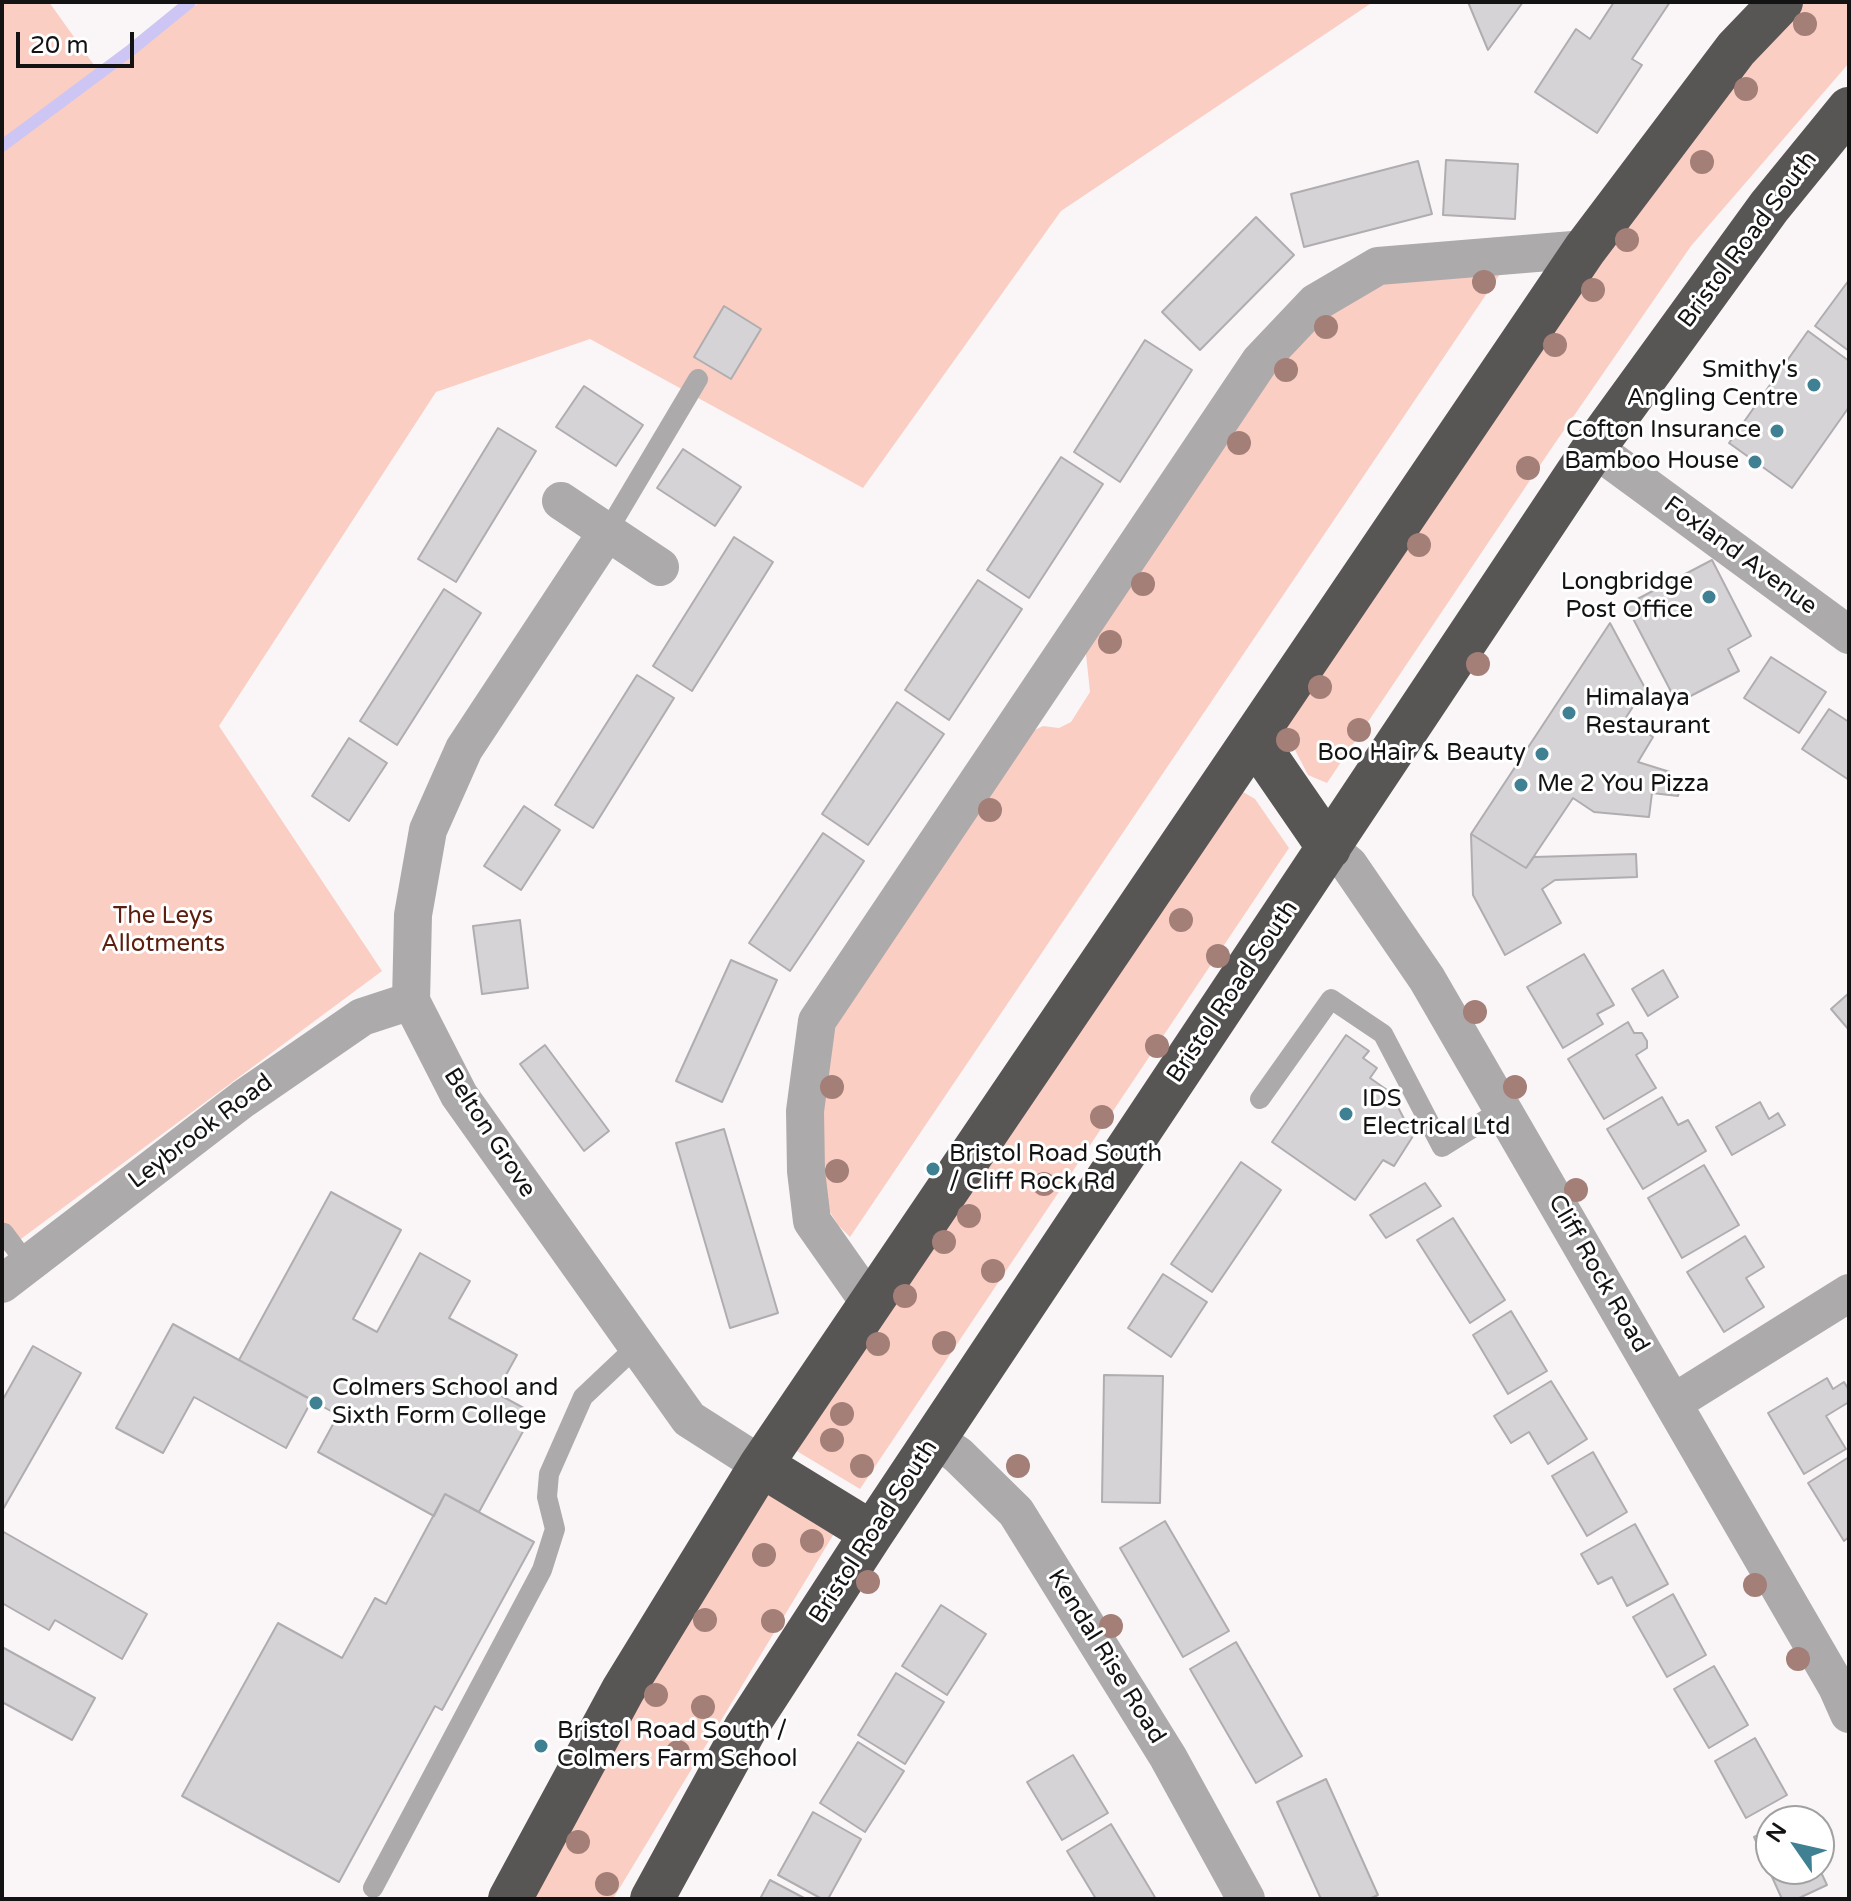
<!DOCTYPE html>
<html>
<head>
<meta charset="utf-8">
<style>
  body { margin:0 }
  #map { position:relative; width:1851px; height:1901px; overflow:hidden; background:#faf6f8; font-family:"Varela Round",sans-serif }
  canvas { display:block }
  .frame { position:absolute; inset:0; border:4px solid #141314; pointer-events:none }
  .north { position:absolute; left:1755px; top:1805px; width:80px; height:80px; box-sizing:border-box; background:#fff; border:2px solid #a1a1a1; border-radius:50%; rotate:304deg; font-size:22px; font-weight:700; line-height:32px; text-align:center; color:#141314 }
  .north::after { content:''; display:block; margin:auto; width:28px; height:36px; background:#3f8192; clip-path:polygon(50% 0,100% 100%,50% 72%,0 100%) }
  .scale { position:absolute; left:16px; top:32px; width:118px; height:36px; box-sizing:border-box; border:4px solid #141314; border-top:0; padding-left:10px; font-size:24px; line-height:28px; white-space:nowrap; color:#141314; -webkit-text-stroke:6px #fff; paint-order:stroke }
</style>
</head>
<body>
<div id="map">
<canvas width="1851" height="1901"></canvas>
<div class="frame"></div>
<div class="north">N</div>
<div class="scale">20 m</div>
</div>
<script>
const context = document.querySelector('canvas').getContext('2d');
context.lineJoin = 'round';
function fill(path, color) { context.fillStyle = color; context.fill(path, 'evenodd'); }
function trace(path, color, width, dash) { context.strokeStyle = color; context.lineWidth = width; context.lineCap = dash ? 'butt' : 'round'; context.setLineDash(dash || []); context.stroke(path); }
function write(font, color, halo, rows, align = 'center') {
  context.font = font + ' "Varela Round",sans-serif'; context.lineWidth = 6; context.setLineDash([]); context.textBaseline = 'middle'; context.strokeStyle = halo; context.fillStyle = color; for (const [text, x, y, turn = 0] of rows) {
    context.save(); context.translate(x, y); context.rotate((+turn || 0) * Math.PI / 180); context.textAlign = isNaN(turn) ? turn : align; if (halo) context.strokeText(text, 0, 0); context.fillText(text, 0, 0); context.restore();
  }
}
fill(new Path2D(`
  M2 2H49L99 72 200 2H1373L1061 211 863 488 590 339 436 392 219 726 382 971 2 1253Z
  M1800 2H1849V63L1691 246 1551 449 1327 783 1308 775 1283 727 1594 262Z
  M1502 271 850 1237 838 1225 827 1207 823 1179V1089L837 1015 1024 735 1043 726 1059 728 1071 722 1090 692 1085 645 1267 366 1324 311 1387 278Z
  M1238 789 1255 799 1289 848 860 1489 790 1447Z
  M763 1489 835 1532 613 1899H524Z`), '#facec3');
trace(new Path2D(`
  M2 146 131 50 190 2`), '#cdc5f3', 12);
const building = new Path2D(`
  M1468 2H1523L1488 50Z
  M1614 2H1670L1632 59 1642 65 1597 133 1535 92 1576 29 1590 39Z
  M1446 160 1518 164 1515 219 1443 215Z
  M1418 161 1432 214 1304 247 1291 194Z
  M1256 217 1294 255 1200 350 1162 312Z
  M1849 280V351L1815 326Z
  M724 306 761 329 731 379 694 357Z
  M1808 331 1849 361V407L1792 488 1729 443Z
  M1145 340 1192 370 1120 482 1074 452Z
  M584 386 643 425 616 466 556 427Z
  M498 428 536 451 456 582 418 559Z
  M683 449 741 487 715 526 657 488Z
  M1061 457 1103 484 1029 598 987 570Z
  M734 537 773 562 692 691 653 666Z
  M1712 560 1751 636 1728 649 1739 671 1677 703 1626 605Z
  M978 580 1022 609 949 720 905 690Z
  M444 589 481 613 397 745 360 721Z
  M1610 623 1645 688 1625 719 1653 737 1638 762 1670 772 1669 779 1681 783 1678 796 1652 793 1649 817 1594 812 1573 798 1526 868 1471 834Z
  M1771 657 1826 692 1799 733 1744 698Z
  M637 675 674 698 593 828 555 805Z
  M897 702 944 734 868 845 822 814Z
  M1829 709 1849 722V780L1802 749Z
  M349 738 387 763 349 821 312 796Z
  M524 806 560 830 521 890 484 866Z
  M823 833 864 861 790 971 749 943Z
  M1471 834 1526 868 1534 857 1636 854 1637 877 1555 880 1542 889 1561 923 1505 955 1473 895Z
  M520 920 528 988 482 994 473 926Z
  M1584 954 1614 1005 1597 1014 1603 1024 1563 1048 1527 987Z
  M731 960 777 980 722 1102 676 1081Z
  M1663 970 1678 997 1648 1016 1632 989Z
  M1849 993V1030L1831 1009Z
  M1628 1022 1634 1033H1642L1647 1041V1048L1636 1055 1656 1088 1604 1119 1568 1059Z
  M1346 1035 1369 1051 1363 1058 1377 1068 1370 1078 1390 1092 1413 1136 1394 1166 1383 1160 1355 1200 1272 1142Z
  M545 1045 609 1131 584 1151 520 1064Z
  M1662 1097 1678 1125 1688 1120 1706 1151 1643 1189 1607 1129Z
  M1760 1102 1769 1119 1778 1113 1785 1125 1732 1155 1716 1127Z
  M724 1129 778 1313 730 1328 676 1143Z
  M1241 1162 1281 1190 1212 1292 1171 1264Z
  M1704 1165 1739 1225 1682 1258 1648 1198Z
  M1425 1183 1441 1206 1386 1238 1370 1215Z
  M331 1192 401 1230 353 1319 377 1332 420 1253 470 1281 449 1318 517 1355 496 1393 533 1413 479 1512 445 1494 434 1516 318 1452 338 1415 239 1360Z
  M1453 1218 1505 1300 1470 1323 1417 1240Z
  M1745 1236 1764 1267 1746 1278 1764 1307 1724 1332 1687 1272Z
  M1163 1274 1207 1302 1171 1357 1128 1328Z
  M1511 1311 1547 1371 1508 1394 1473 1335Z
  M173 1324 312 1400 286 1448 194 1397 163 1453 116 1428Z
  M33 1346 81 1373 2 1511V1401Z
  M1104 1375 1163 1376 1160 1503 1102 1502Z
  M1827 1378 1833 1389 1844 1382 1849 1390V1402L1826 1416 1846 1449 1804 1474 1768 1413Z
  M1551 1381 1587 1439 1548 1464 1529 1432 1511 1443 1494 1416Z
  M1593 1452 1627 1512 1587 1536 1552 1476Z
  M1849 1457V1537L1844 1541 1808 1483Z
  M445 1494 534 1542 442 1710 435 1706 339 1882 182 1796 278 1623 342 1658 375 1598 386 1604Z
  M1165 1521 1229 1631 1183 1657 1120 1548Z
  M1635 1524 1668 1584 1627 1606 1612 1577 1598 1584 1581 1554Z
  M2 1531 147 1614 122 1659 55 1620 49 1630 2 1603Z
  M1673 1594 1706 1655 1667 1677 1633 1617Z
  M941 1605 986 1634 947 1695 902 1666Z
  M1236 1642 1302 1756 1256 1783 1190 1669Z
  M2 1647 95 1698 72 1740 2 1702Z
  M1714 1666 1748 1725 1709 1748 1674 1689Z
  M896 1673 944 1702 905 1764 858 1735Z
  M1755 1738 1787 1795 1746 1818 1715 1761Z
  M858 1742 904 1771 865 1832 820 1803Z
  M1073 1755 1108 1813 1062 1840 1027 1782Z
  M1326 1779 1378 1895 1369 1899H1321L1277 1802Z
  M813 1812 861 1839 828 1899H822L778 1875Z
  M1111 1824 1156 1899H1096L1067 1851Z
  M1771 1829V1869L1819 1868 1827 1885 1797 1899H1782L1754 1837Z
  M770 1880 806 1899H760Z`);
fill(building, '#d6d3d6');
trace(building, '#afadb0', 2);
trace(new Path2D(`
  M607 532 698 379
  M1260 1099 1331 999 1383 1034 1442 1147 1503 1109
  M4 1233 27 1264
  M373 1888 542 1570 555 1529 547 1497 549 1474 583 1397 637 1346`), '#acaaab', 20);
trace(new Path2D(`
  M1594 448 1849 635
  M561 501 660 567
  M607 532 464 749 428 830 413 915 411 1001 459 1095 689 1419 761 1465
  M1329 848 1349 865 1427 979 1837 1687 1849 1714
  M2 1284 243 1099 362 1017 411 1001
  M871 1305 812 1221 806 1171 805 1111 817 1021 1260 361 1315 303 1378 266 1585 249
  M1673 1403 1849 1293
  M935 1439 958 1455 1016 1512 1168 1757 1246 1899`), '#acaaab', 38);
trace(new Path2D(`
  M1254 739 1329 848
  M761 1465 872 1533
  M510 1899 623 1690 761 1465 1585 249 1736 49 1781 2
  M652 1899 745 1729 872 1533 1594 448 1769 207 1849 109`), '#585555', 44);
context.fillStyle = '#a37f78';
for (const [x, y] of [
  [1805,24],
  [1746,89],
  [1702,162],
  [1627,240],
  [1484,282],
  [1593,290],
  [1326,327],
  [1555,345],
  [1286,370],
  [1239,443],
  [1528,468],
  [1419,545],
  [1143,584],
  [1110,642],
  [1478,664],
  [1320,687],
  [1359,730],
  [1288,740],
  [990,810],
  [1181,920],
  [1218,956],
  [1475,1012],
  [1157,1046],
  [832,1087],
  [1515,1087],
  [1102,1117],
  [837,1171],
  [1044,1184],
  [1576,1190],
  [969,1216],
  [944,1242],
  [993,1271],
  [905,1296],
  [944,1343],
  [878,1344],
  [842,1414],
  [832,1440],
  [862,1466],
  [1018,1466],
  [812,1541],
  [764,1555],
  [868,1582],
  [1755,1585],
  [705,1620],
  [773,1621],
  [1111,1626],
  [1798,1659],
  [656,1695],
  [703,1707],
  [678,1752],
  [578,1842],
  [607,1884]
]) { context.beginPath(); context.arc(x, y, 12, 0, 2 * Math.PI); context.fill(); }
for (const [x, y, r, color] of [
  [1814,385,8,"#3f8192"],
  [1777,431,8,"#3f8192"],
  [1755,462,8,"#3f8192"],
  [1709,597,8,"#3f8192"],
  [1569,713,8,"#3f8192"],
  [1542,754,8,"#3f8192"],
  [1521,785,8,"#3f8192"],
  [1346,1114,8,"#3f8192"],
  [933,1169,8,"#3f8192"],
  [316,1403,8,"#3f8192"],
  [541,1746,8,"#3f8192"]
]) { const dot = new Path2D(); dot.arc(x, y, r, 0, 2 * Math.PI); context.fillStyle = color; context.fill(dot); trace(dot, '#fff', 3); }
write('24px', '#141314', '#fff', [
  ["Bristol Road South",1748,240,-53],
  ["Foxland Avenue",1740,556,36],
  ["Bristol Road South",1233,992,-56],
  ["Leybrook Road",201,1132,-37],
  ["Belton Grove",489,1133,57],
  ["Cliff Rock Road",1598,1274,60],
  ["Bristol Road South",874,1532,-57],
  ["Kendal Rise Road",1106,1657,58]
]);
write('24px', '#141314', '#fff', [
  ["Smithy's",1798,371,"right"],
  ["Angling Centre",1798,399,"right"],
  ["Cofton Insurance",1761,431,"right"],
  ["Bamboo House",1739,462,"right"],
  ["Longbridge",1693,583,"right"],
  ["Post Office",1693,611,"right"],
  ["Himalaya",1585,699],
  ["Restaurant",1585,727],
  ["Boo Hair & Beauty",1526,754,"right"],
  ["Me 2 You Pizza",1537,785],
  ["IDS",1362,1100],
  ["Electrical Ltd",1362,1128],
  ["Bristol Road South",949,1155],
  ["/ Cliff Rock Rd",949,1183],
  ["Colmers School and",332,1389],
  ["Sixth Form College",332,1417],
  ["Bristol Road South /",557,1732],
  ["Colmers Farm School",557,1760]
], 'left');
write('24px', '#5b1e0f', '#fff', [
  ["The Leys",163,917],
  ["Allotments",163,945]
]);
</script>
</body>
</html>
